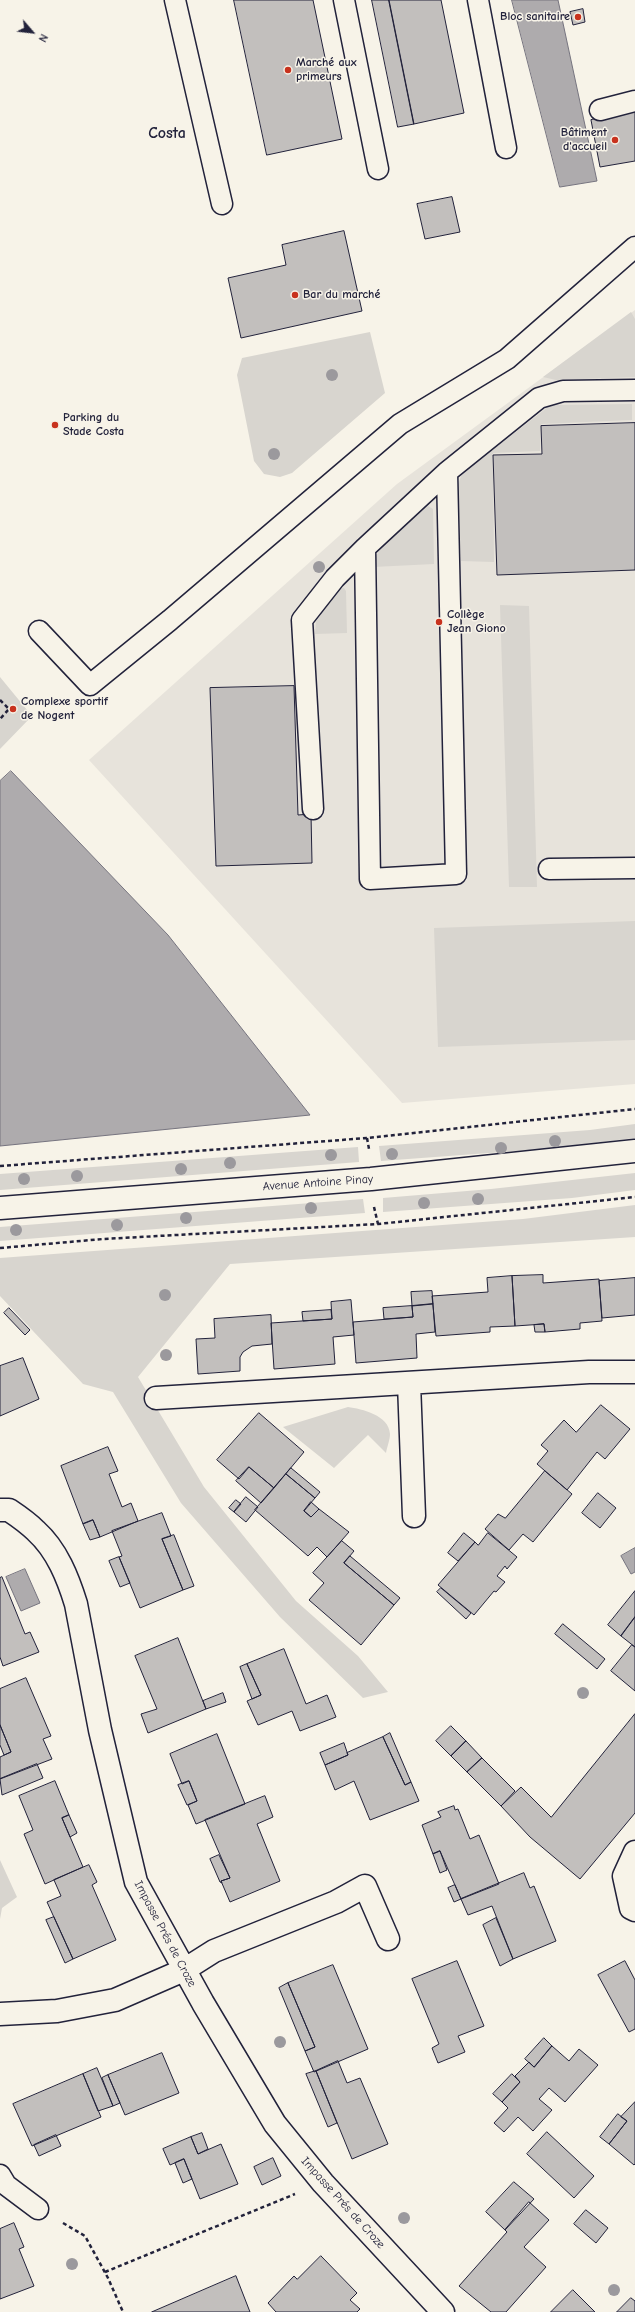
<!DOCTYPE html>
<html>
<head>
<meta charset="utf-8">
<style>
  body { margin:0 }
  #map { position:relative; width:635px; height:2312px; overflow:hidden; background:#f7f3e8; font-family:"Comic Neue",sans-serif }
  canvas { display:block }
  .north { position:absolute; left:12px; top:12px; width:40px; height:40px; -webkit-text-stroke:3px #f7f3e8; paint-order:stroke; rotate:118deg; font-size:11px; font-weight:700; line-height:16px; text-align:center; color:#22223b }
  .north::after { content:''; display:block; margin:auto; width:14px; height:18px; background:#22223b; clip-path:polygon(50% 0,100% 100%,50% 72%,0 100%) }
</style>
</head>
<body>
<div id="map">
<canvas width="635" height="2312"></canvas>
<div class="north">N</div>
</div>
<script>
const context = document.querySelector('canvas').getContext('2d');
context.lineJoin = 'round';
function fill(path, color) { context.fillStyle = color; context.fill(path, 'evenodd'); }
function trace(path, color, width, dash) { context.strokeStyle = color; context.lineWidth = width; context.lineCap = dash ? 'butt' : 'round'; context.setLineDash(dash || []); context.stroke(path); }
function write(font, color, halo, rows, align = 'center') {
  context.font = font + ' "Comic Neue",sans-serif'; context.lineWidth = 3; context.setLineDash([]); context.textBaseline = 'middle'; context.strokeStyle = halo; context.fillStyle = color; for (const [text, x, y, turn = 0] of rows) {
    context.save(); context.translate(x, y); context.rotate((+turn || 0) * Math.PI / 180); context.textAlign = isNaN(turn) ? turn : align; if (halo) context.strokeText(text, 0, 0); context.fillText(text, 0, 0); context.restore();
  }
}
fill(new Path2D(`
  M635 310V1084L402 1103 89 760 397 484Z`), '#e7e3db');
fill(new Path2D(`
  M631 312 635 319V377L556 380 543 377Z
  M370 332 385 393 292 473 280 477 264 474 254 461 237 375 242 358Z
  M632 404V420L541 424 540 451 493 453 494 562 461 561 458 485 461 476 467 470 548 407 555 405Z
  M428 506 433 509 434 564 373 567C375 544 411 521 428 506Z
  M344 588 346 591 347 633 315 634 316 622 337 589Z
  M500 605 529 606 537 887H509Z
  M0 677 32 716 0 749Z
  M635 921V1040L438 1047 434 928Z
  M635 1124V1138L543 1149 381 1161 379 1146 590 1130Z
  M358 1147 359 1162 0 1190V1174Z
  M635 1173V1190L572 1198 383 1212V1198L491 1189Z
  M363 1199 365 1213 0 1241V1227Z
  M635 1205V1237L230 1264 138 1377 204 1487 296 1601 358 1656 388 1692 363 1698 280 1617 181 1503 113 1392 83 1384 0 1296V1258L523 1219Z
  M348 1407C362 1409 389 1415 390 1434 390 1440 387 1447 386 1453L368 1435 334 1468 283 1427Z
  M0 1860 17 1897 2 1908 0 1919Z`), '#d8d5cf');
const water = new Path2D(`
  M512 0H558L597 181 560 187Z
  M11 771 168 935 310 1115 0 1146V781Z
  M635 1548V1572L631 1574 621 1556Z
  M25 1569 40 1603 21 1611 6 1577Z`);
fill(water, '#aeabad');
trace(water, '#76747f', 1);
const building = new Path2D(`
  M234 0H313L342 139 267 155Z
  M372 0H389L414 124 398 127Z
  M389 0H441L464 113 414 124Z
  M583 9 585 22 573 25 570 12Z
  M635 110V161L600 167 591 120Z
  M452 197 460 232 425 239 417 204Z
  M344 231 362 311 241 338 228 278 286 265 282 245Z
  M635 423V570L497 575 493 455 542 454 541 426Z
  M294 686 298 815 311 814 312 863 216 866 210 688Z
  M543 1275V1283L599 1279 602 1321 580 1323V1329L545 1332 544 1324 515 1326 512 1276Z
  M512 1276 515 1326 490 1327V1332L436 1336 432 1296 488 1292 487 1278Z
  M635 1278V1315L602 1318 599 1281Z
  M432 1291 433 1304 412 1306 411 1292Z
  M351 1300 354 1335 333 1337 335 1364 274 1369 271 1323 332 1319 331 1302Z
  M433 1304 435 1332 416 1334 417 1358 356 1363 353 1322 413 1317 412 1306Z
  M412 1306 413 1317 384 1319 383 1308Z
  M9 1308 30 1330 25 1335 4 1313Z
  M331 1310 332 1319 303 1321 302 1312Z
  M271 1315 272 1344 252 1346 243 1352 240 1357V1371L198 1374 196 1339 215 1338 214 1319Z
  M544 1324 545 1332H535L534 1325Z
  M23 1358 39 1399 0 1416V1366Z
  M601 1405 630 1429 605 1459 597 1452 567 1490 537 1464 548 1451 541 1445 564 1420 576 1432Z
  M259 1413 304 1452 274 1488 249 1467 239 1479 217 1460Z
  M108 1447 118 1471 109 1474 122 1507 131 1503 138 1521 100 1537 93 1520 83 1524 61 1466Z
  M249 1467 274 1488 261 1503 236 1481Z
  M291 1468 320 1492 315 1498 286 1474Z
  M545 1471 572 1494 533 1542 523 1534 509 1550 485 1529 498 1514 505 1518Z
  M286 1474 315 1498 304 1511 311 1517 319 1509 349 1532 327 1557 317 1547 308 1556 255 1510Z
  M598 1493 616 1508 600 1528 582 1513Z
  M246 1497 258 1507 246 1522 234 1512Z
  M236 1500 241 1504 234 1512 229 1508Z
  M311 1502 319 1509 311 1517 304 1511Z
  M162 1513 171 1536 162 1539 183 1590 140 1608 119 1557 122 1556 112 1531Z
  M93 1520 100 1537 90 1540 83 1524Z
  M464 1533 475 1542 458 1561 448 1553Z
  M488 1533 517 1557 507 1569 505 1566 497 1576 505 1582 496 1592 494 1591 474 1615 438 1585 475 1542 478 1545Z
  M174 1535 194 1586 183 1590 162 1539Z
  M342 1541 354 1551 344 1563 394 1605 361 1645 309 1600 324 1583 313 1573Z
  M350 1556 400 1598 394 1605 344 1563Z
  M119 1557 130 1583 120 1587 109 1561Z
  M2 1577 25 1634 30 1632 39 1652 3 1666 0 1657V1578Z
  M441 1588 471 1613 466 1619 437 1592Z
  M635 1591V1617L621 1636 608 1625Z
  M635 1617V1647L621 1636Z
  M563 1624 605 1659 597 1669 555 1634Z
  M178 1638 206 1709 148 1733 141 1714 157 1709 135 1656Z
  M632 1645 635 1647V1691L611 1671Z
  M284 1649 306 1704 327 1695 336 1717 300 1731 292 1711 258 1725 247 1701 261 1695 247 1664Z
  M247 1664 261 1695 252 1699 240 1667Z
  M26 1678 51 1736 43 1739 52 1759 0 1779V1757L11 1752 0 1725V1689Z
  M223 1693 226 1702 206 1709 203 1701Z
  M635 1714V1813L580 1879 530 1837 501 1806 521 1787 551 1817Z
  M0 1725 11 1752 4 1755 0 1745Z
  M451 1726 466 1741 451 1756 436 1741Z
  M390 1733 411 1782 405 1785 383 1737Z
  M217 1734 245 1804 196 1824 188 1805 197 1801 189 1781 182 1784 170 1754Z
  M383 1737 405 1785 411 1782 419 1801 370 1820 354 1781 335 1790 325 1765 348 1755 347 1753Z
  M466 1741 482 1758 467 1772 451 1756Z
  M344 1743 348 1755 325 1765 320 1753Z
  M482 1758 515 1791 501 1806 467 1772Z
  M37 1764 43 1778 2 1795 0 1779Z
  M55 1781 69 1815 62 1818 83 1867 45 1884 24 1834 33 1830 19 1796Z
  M189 1781 197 1801 187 1805 178 1785Z
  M265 1796 273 1817 257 1824 280 1881 230 1902 221 1881 230 1878 205 1820Z
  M454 1806 455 1810 458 1809 470 1839 479 1835 499 1884 461 1899 440 1851 433 1854 422 1825 441 1817 438 1812Z
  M69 1815 77 1833 70 1837 62 1818Z
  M440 1851 447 1870 440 1873 433 1854Z
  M219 1855 230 1878 221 1881 222 1883 220 1882 210 1859Z
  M89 1865 97 1882 92 1885 116 1940 73 1959 47 1902 61 1896 54 1880Z
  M524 1873 530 1888 534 1886 556 1941 513 1959 492 1906 468 1915 461 1899Z
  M455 1885 461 1899 454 1902 448 1888Z
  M54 1917 73 1959 65 1963 46 1920Z
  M496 1918 513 1959 500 1966 483 1925Z
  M457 1961 484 2026 458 2036 465 2052 438 2063 432 2048 439 2044 412 1979Z
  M625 1961 635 1980V2029L629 2032 598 1975Z
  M333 1965 368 2049 314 2072 305 2051 315 2047 288 1983Z
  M288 1983 315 2047 305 2051 279 1988Z
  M544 2038 552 2046 534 2067 525 2059Z
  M552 2046 569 2061 579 2049 598 2065 565 2102 549 2088 539 2099 552 2110 533 2131 518 2117 504 2132 494 2123 508 2108 502 2102 520 2082 515 2076 529 2062 534 2067Z
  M162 2053 179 2093 125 2115 108 2075Z
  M338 2061 347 2083 360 2078 388 2144 352 2159 316 2071Z
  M97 2068 113 2106 98 2111 83 2074Z
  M316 2071 337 2123 328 2127 306 2074Z
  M83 2074 101 2117 32 2146 13 2104Z
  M512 2074 520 2082 502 2102 493 2094Z
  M108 2075 120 2103 113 2106 102 2078Z
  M635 2102V2164L634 2165 609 2144 627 2121 621 2117Z
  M618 2114 627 2121 609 2144 600 2137Z
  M547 2132 594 2176 574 2198 527 2154Z
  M202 2133 208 2149 198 2154 191 2137Z
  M56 2135 61 2146 39 2156 34 2145Z
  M191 2137 198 2154 221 2144 238 2184 200 2199 184 2159 170 2165 163 2149Z
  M273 2158 281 2176 262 2185 254 2167Z
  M184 2159 192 2179 183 2183 175 2163Z
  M514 2182 534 2199 505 2230 486 2212Z
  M529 2202 549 2220 524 2247 546 2267 506 2312H491L459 2286 507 2232 505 2230Z
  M586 2210 608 2228 596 2243 574 2224Z
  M14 2223 24 2247 19 2249 34 2286 0 2299V2229Z
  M321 2256 357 2293 350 2300 360 2309 357 2312H276L268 2303 294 2276 297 2279Z
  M236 2276 250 2312H152Z
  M573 2290 595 2312H551Z
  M631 2298 635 2301V2312H617Z`);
fill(building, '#c2bfbd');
trace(building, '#22223b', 1);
const service = new Path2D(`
  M175 0 222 204
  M344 0 378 169
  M478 0 506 148
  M600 110 635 101
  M447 472 456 874 370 879 365 548 447 472 539 398 563 391 635 390
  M39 631 90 685 170 620 400 424 507 359 635 247
  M313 809 302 620 335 578 365 548
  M549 869 635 868
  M0 2175 6 2185 38 2209`);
const minor = new Path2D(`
  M409 1383 414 1516
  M156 1398 589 1372H635
  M0 1510H9C18 1516 28 1523 36 1531 57 1550 68 1578 76 1604L100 1730 136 1882 203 2003 275 2124 323 2183 443 2312
  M635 1852 624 1876 631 1908 635 1910
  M0 2014 57 2011 115 2000 184 1970 214 1951 336 1902 365 1886 388 1939`);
const primary = new Path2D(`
  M0 1208 371 1179 635 1151`);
trace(service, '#22223b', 23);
trace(minor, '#22223b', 25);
trace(primary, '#22223b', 25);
trace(new Path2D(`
  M0 700 9 709 0 719
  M367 1138 369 1149
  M0 1166 367 1138 635 1109
  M374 1207 378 1224
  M0 1248 103 1239 378 1224 635 1197
  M63 2223 85 2236 108 2278 123 2312
  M105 2272 295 2194`), '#22223b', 2.5, [4, 3]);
trace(service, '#f7f3e8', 20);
trace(minor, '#f7f3e8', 22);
trace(primary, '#f7f3e8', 22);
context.fillStyle = '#9b999d';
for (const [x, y] of [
  [332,375],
  [274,454],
  [319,567],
  [555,1141],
  [501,1148],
  [392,1154],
  [331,1155],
  [230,1163],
  [181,1169],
  [77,1176],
  [24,1179],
  [478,1199],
  [424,1203],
  [311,1208],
  [186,1218],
  [117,1225],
  [16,1230],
  [165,1295],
  [166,1355],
  [583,1693],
  [280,2042],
  [404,2218],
  [72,2264],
  [614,2290]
]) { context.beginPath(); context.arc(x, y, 6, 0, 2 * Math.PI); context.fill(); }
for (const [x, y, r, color] of [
  [578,17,4,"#c8321e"],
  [288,70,4,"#c8321e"],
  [615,140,4,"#c8321e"],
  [295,295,4,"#c8321e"],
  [55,425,4,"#c8321e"],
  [439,622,4,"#c8321e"],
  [13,709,4,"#c8321e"]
]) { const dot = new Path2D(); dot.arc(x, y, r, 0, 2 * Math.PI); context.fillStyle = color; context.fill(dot); trace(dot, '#f7f3e8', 1.5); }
write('bold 12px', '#22223b', '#f7f3e8', [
  ["Bloc sanitaire",570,17,"right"],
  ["Marché aux",296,63],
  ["primeurs",296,77],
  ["Bâtiment",607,133,"right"],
  ["d'accueil",607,147,"right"],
  ["Bar du marché",303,295],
  ["Parking du",63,418],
  ["Stade Costa",63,432],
  ["Collège",447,615],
  ["Jean Giono",447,629],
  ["Complexe sportif",21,702],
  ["de Nogent",21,716]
], 'left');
write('12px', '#22223b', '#f7f3e8', [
  ["Avenue Antoine Pinay",318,1183,-4],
  ["Impasse Prés de Croze",165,1934,62],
  ["Impasse Prés de Croze",343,2203,48]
]);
write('bold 16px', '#22223b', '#f7f3e8', [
  ["Costa",167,133]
]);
</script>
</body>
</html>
